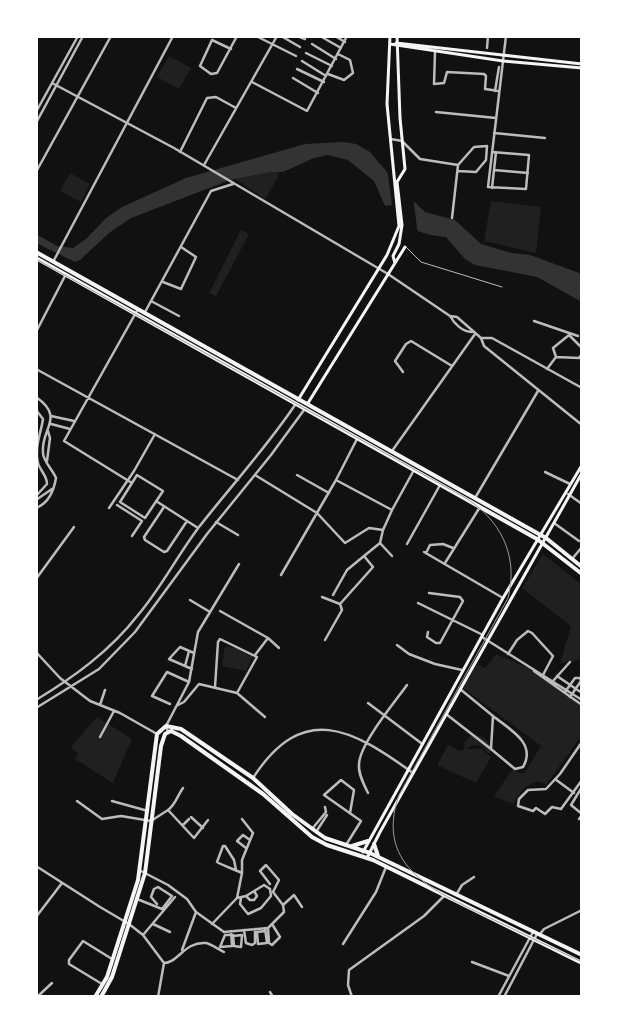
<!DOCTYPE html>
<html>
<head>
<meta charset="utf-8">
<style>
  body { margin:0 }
  #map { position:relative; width:618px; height:1033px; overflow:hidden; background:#111; font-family:Cabin,sans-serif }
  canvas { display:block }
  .frame { position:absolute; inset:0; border:38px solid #fff; pointer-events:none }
</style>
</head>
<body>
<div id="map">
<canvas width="618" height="1033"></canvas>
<div class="frame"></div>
</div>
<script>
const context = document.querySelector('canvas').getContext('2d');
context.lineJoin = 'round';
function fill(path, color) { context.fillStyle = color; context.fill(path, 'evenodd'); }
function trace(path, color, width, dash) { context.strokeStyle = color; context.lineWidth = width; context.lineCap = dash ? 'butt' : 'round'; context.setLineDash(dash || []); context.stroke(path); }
fill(new Path2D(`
  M169 56 191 68 179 89 157 77Z
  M271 172H278V177L265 199 235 179Z
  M70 173 90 184 81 202 60 191Z
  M491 201 541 207 536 253 484 241Z
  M241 230 249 234 216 296 209 293Z
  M543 554 582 585V658C574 662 568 661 560 664L571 626 522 588Z
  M225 646 243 650 253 656 246 671 222 666Z
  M496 654 529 668 582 707V735L546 785 538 781C525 786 520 792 513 804L494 796 512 770 524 774 541 746 463 688 477 664 485 668Z
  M97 717 132 739 113 783 75 759 78 754 71 747Z
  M473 734 485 738 493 749 489 754 482 746 473 745 466 749H482L491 757 476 783 437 765 448 745 459 751 464 750 465 742Z`), '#202020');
fill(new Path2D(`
  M343 142 356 144 370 152 404 192 425 212 455 220 481 244 511 253 530 255 582 274V302L537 277 475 265 465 259 446 237C413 233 412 230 391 206H385L374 181 348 160 328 155 314 158 283 172H271L230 180 131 218 109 233 80 260 75 262 36 243V234L57 246 73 248 86 239 106 218 122 207 186 178 305 144Z`), '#333');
fill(new Path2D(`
  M387 168 413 196 418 236 402 227 394 218 389 208H385V206L392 205Z`), '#111');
trace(new Path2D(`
  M406 247 421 262 502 287`), '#bcbcbc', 1);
trace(new Path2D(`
  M256 36 296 56
  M281 36 300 47
  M297 36 305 39
  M320 36 341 48
  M335 36 345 42
  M312 44 336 59
  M487 48 488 36
  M231 49 212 40 200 66 211 74 217 73 237 36
  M435 52 434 84 444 83 447 72 484 74 486 76 485 89 499 91
  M306 53 332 66
  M302 61 326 76
  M297 69 324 82
  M328 74 344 80 353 73 350 60 338 54
  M293 78 318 93
  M252 82 307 111 347 36
  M495 91 499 67
  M436 112 496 118
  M494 133 545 138
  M391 139 402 141 420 159 458 165 452 218
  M180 152 207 98 216 97 236 108
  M492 152 529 155 526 189 488 187 506 36
  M204 165 277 36
  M458 165 474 147 487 146 486 160 476 172 458 171
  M494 170 528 173
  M36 172 111 36
  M492 188 496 152
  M53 262 173 36
  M163 282 181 289 196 257 181 247
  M151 301 179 316
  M145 312 211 191 233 184
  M534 321 578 336
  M36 332 66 274
  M556 357 553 348 569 335 582 348
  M556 357 579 358 582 354
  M36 369 238 480
  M547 369 556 357
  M403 372 395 361 406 344 411 341 452 366
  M36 397C66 418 40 429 43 453 43 461 53 470 56 478 54 490 49 503 36 508
  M36 410 43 419C41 433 34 448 38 463 40 471 47 475 47 484L36 496
  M51 416 74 421
  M51 424 70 429
  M357 439 336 480 392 510 414 470
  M392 451 475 334
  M47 461 50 438 48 431
  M545 472 570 484
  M255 475 317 513 345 543 369 528 383 530
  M297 475 329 493
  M132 483 120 502 145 518 163 491 137 475 132 483 64 441 138 309
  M568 494 582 504
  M475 498 538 391
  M36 500 52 489
  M156 501 198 528
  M117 505 142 521 132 536
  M164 507 144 537 145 540 164 552 167 551 187 521
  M109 508 134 471 155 434
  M216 522 238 535
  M554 523 579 541
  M380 543 392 556
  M407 544 440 485
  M424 552 503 598
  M426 553 430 545 443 544 453 548
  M572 559 582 547
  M445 563 480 507
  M281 575 336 480
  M36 579 74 527
  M333 595 347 570 364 556
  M322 597 340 604
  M190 600 210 612
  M418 603 483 635
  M220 611 268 638 255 655
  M428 632 427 637 436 643H440L463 601 460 597 429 593
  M268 638 279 648
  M325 640 342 610 340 604 373 567 364 556 380 543 383 530 392 510
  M397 645 409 654 435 664 462 670
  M36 652 60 678 90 701 120 713 157 734
  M508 654 517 640 528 631 532 633 553 656 543 675
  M185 666 189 651
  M192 669 169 659 180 647 194 653
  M557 676 582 693
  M553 681 570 662
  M215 687 218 642 220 639 257 657 237 693
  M565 692 575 678H580L581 681 570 697
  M36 700C74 677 110 651 138 615 161 588 177 556 199 527 231 486 266 448 295 405
  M368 703 421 743
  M170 704 152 696 167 672 189 682
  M100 705 105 690
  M178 705 184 702 199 684 237 693 265 717
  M36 708 99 669 135 632 207 534 271 455 304 410
  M446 714 491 749 493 716 460 689
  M168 732 166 726 189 682 198 632 239 564
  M100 737 114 711
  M582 742 560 774 546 789 528 790 519 799 518 806 533 811 536 808 545 814 552 807 561 809 582 780
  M491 749 515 769 523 767C537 743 509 729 493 716
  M253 778C303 701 352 729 413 773
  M555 779 574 793
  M582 787 571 805 582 814
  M368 793C364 785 358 774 359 764 360 743 395 702 407 685
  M77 801 102 819 121 816 151 821 168 810 194 838 208 820
  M112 801 148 811
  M168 810C176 804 177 796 183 788
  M191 817 203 828
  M579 819 582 815
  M183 825 189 819
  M312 829 326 812 325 807
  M316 832 327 815
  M346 845 361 821 324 795 341 780 354 790 350 813
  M246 848 237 841 243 835 250 840
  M36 866 100 907 129 924 143 935 164 963 158 997
  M139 870 168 885 187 899 196 912 224 932 268 928 284 912 283 905 273 892 279 880 266 865 260 871 270 884
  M242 873V860L253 833 242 819
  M456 895 462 885 474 877
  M246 896 250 900H254L257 896 254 891
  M237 898 246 896 264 885 270 889 271 896 261 908 248 914 240 904 241 898
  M137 899 162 909 172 896 158 887 154 889 151 897 157 904
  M283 905 294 895 302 907
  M36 917 62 883
  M153 924 170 932
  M212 924 237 898 242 873C233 869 224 866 217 862L223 846H225L234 860 236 870
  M265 928 267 943 258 944 257 932 265 931
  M268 928 269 943 272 945 280 937 272 924
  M244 930 246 943 252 945 255 943V929
  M231 931 232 946 220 947 225 935H231
  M540 934 544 929 582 910
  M143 935 175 897
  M233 935 234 946 241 947 242 935 233 936
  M343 944 376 892 386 867
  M182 950 196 912
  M472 962 509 976
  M164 963C178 963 185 941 206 943 211 944 218 949 224 952
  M102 984 69 964V960L83 941 112 959
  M270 992 273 997
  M37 997 52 983
  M352 997 348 985 349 970 424 916 445 895`), '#bcbcbc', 2.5);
trace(new Path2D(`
  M52 83 174 148 388 274 450 316C454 323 462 332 472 332
  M36 112 78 36
  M36 123 83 36
  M450 316 457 317 481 338
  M481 338 484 346 582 425
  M481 338H492L582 388
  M482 637 582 700
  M534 671 582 705
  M498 997 533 932
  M504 997 537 934`), '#bcbcbc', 2.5);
trace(new Path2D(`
  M396 43 582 64
  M390 44 503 61 582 68
  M395 263 393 256 399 244 402 225 397 182 405 169 400 118 397 36
  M298 400 387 255 399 226 387 104 390 36
  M308 403 405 247
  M363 852 503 598 582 465
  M367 858 380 832 582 473`), '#f5f5f5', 3);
trace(new Path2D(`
  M36 252 546 538 582 567
  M36 258 537 539 582 574
  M374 844 378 856
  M352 846 368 841
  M95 997 107 977 138 880 157 734 166 726 181 729 253 778 292 814 325 838 370 853 582 955
  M101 997 112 977 145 873 161 746 165 734 171 731 181 736 263 794 312 837 327 845 373 860 582 963`), '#f5f5f5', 4);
trace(new Path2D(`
  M36 259 464 497C500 519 519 555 508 598L399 795C373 869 439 893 492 919 522 933 552 948 582 962`), '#9a9a9a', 1);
</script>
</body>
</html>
